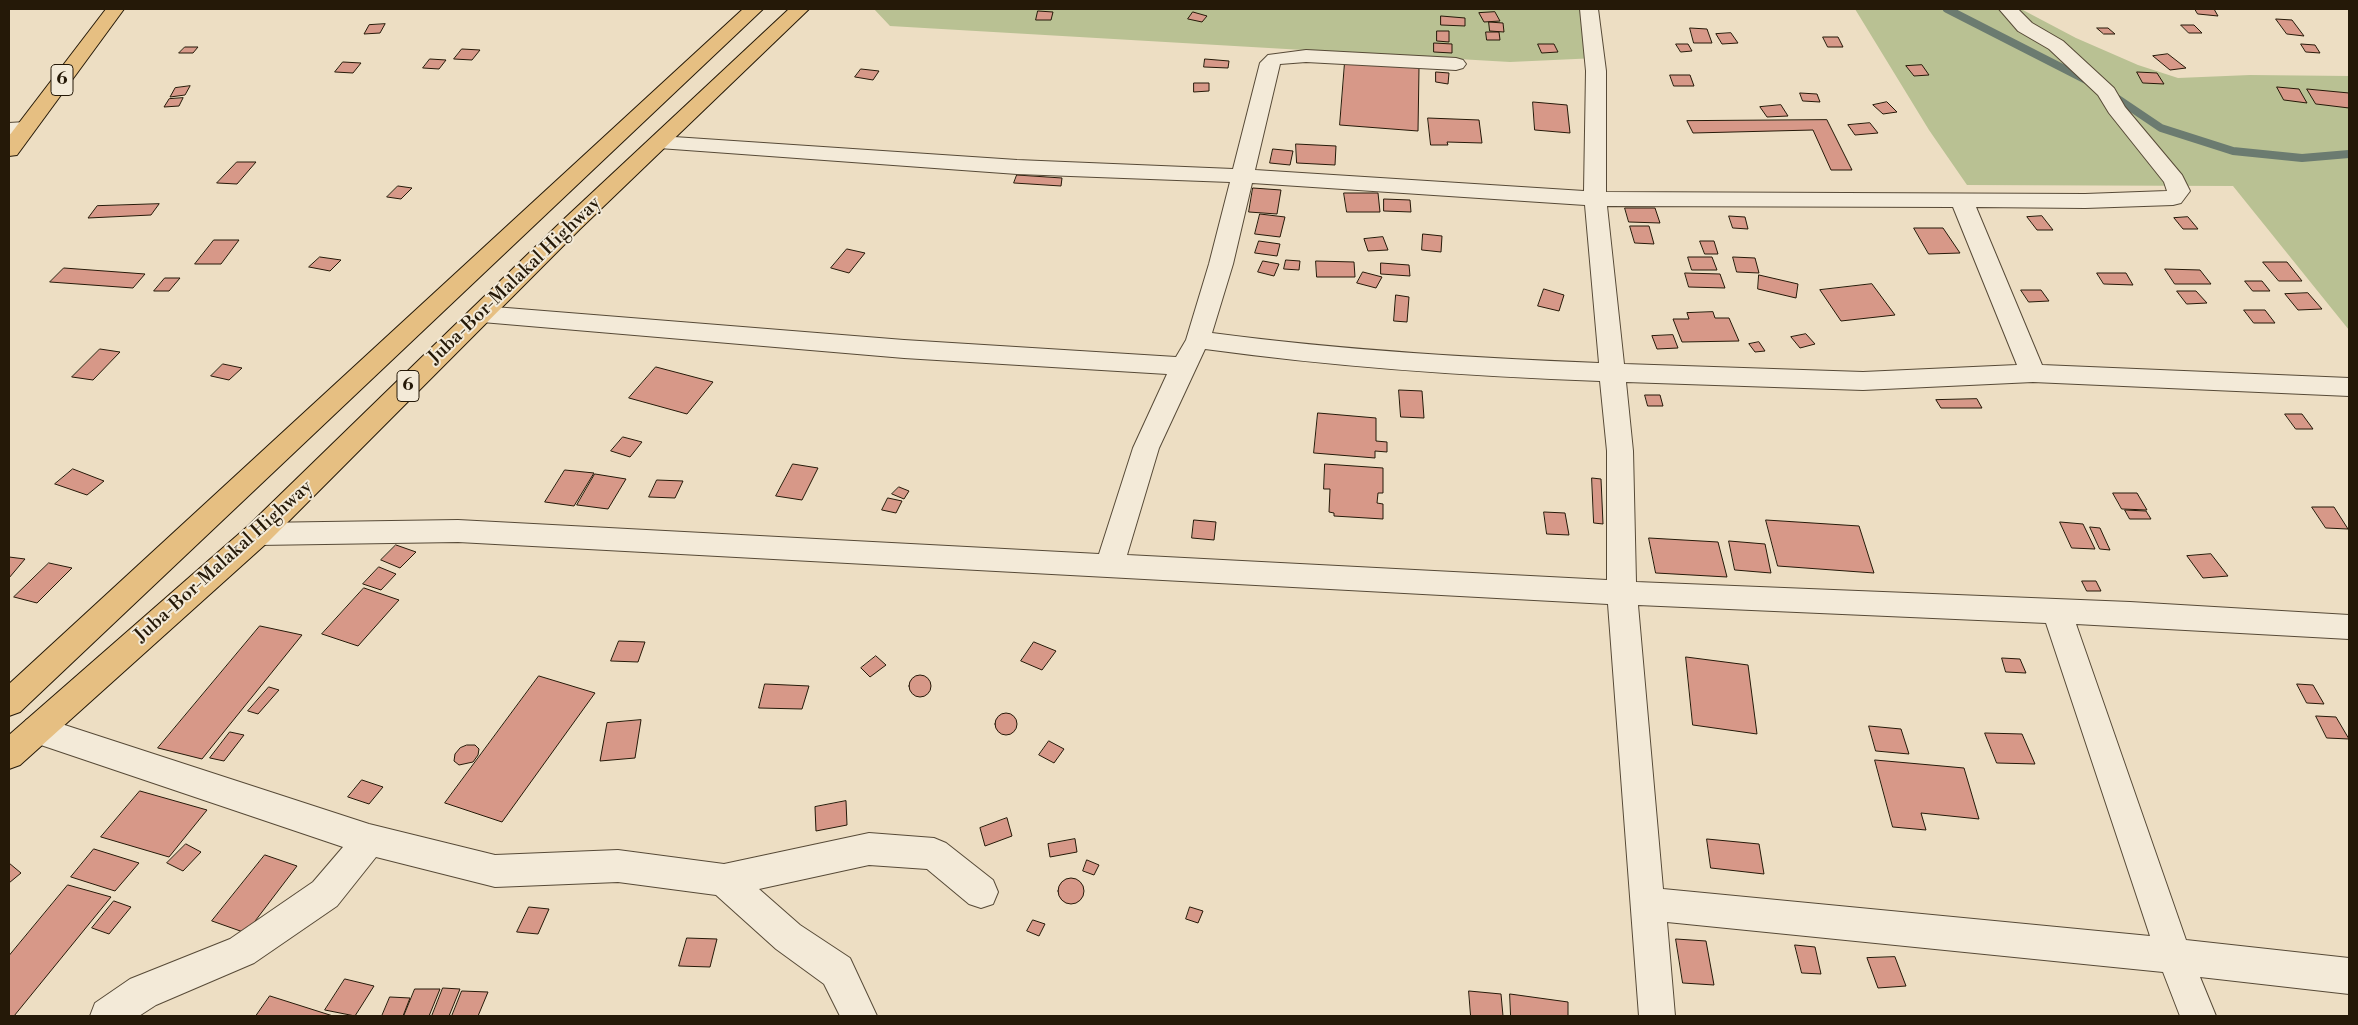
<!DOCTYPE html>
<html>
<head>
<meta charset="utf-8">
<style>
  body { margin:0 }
  #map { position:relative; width:2358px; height:1025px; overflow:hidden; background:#eddec3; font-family:"Libre Bodoni",serif }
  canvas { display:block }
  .frame { position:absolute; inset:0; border:10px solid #251908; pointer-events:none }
</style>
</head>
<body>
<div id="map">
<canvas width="2358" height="1025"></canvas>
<div class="frame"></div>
</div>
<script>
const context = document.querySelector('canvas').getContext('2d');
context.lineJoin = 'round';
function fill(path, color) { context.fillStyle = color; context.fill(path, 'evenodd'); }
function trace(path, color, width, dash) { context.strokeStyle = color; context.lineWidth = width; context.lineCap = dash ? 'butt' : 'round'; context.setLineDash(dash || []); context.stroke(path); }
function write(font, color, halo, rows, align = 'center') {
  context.font = font + ' "Libre Bodoni",serif'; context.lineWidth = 4; context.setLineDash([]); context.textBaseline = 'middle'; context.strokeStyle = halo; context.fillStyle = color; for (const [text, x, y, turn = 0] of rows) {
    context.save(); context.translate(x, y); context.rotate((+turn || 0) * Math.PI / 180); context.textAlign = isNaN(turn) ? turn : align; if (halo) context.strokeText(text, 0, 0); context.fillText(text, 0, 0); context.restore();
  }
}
fill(new Path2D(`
  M874 9H1583L1597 58 1510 62 890 26Z
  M1855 9H2021L2076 38 2138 65 2178 78 2250 75 2349 76V330L2233 186 1967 185 1929 130Z`), '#b9c193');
trace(new Path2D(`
  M1947 9 2088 81
  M2112 95 2161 128 2233 151 2302 158 2349 154`), '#6b7b70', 8);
const building = new Path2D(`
  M2195 9H2214L2218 16 2198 14Z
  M1038 11 1053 12 1051 20H1036Z
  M1193 12 1207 16 1202 22 1188 19Z
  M1495 12 1500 21 1484 22 1479 13Z
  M1441 16 1465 18V26L1441 25Z
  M2276 19 2292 20 2304 36 2287 34Z
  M1489 22 1503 23 1504 32 1490 31Z
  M385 24 380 33 364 34 369 25Z
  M2181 25H2194L2202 33H2189Z
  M1690 28 1707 29 1712 43H1694Z
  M2097 28H2108L2115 34H2104Z
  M1437 31H1449V42L1437 41Z
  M1486 32H1499L1500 40H1487Z
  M1731 33 1738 43 1722 44 1716 34Z
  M1823 37H1838L1843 47H1828Z
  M1434 43 1452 44V53L1434 52Z
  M1538 44H1554L1558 52 1542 53Z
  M1676 44H1688L1692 51 1681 52Z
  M2301 44 2315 45 2320 53 2306 52Z
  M185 47H198L193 53H179Z
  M462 49 480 50 472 60 454 59Z
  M2168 54 2186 68 2170 70 2153 56Z
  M430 59 446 60 439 69 423 68Z
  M1205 59 1229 61 1228 68 1204 67Z
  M343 62 361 63 353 73 335 72Z
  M1345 62 1419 68 1418 131 1340 125Z
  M1922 65 1929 75 1914 76 1906 66Z
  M861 69 879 71 873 80 855 77Z
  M1436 72 1449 73 1448 84 1436 82Z
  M2137 72 2157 73 2164 84 2143 83Z
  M1670 75H1690L1694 86H1674Z
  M1194 83H1209V91L1194 92Z
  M190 86 185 95 170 97 175 88Z
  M2277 87 2299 89 2307 103 2284 100Z
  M2307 89 2349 93V108L2316 104Z
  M1800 93 1817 94 1820 102 1803 101Z
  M183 98 179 106 164 107 169 99Z
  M1533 102 1567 105 1570 133 1535 130Z
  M1887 102 1897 112 1883 114 1873 105Z
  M1781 105 1788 116 1767 117 1760 107Z
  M1428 118 1479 120 1482 143 1447 142 1448 145H1431Z
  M1827 120 1852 170H1831L1813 130 1693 133 1687 121Z
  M1870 123 1878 133 1855 135 1848 125Z
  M1296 144 1336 146 1335 165 1297 163Z
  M1273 149 1293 151 1290 165 1270 163Z
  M237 162H256L237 184 217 183Z
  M1017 175 1062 178 1061 186 1014 183Z
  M398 186 412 188 401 199 387 197Z
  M1253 188 1281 190 1277 214 1249 212Z
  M1344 193H1378L1380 212H1347Z
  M1384 199 1410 200 1411 212 1384 211Z
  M159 204 151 215 88 218 97 206Z
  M1625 208H1655L1660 223 1629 222Z
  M1260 214 1285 217 1280 237 1255 234Z
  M1729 216 1745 217 1748 229 1733 228Z
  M2042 216 2053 230H2037L2027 217Z
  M2188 217 2198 229H2183L2174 218Z
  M1630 226H1649L1654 244 1635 243Z
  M1914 228H1943L1960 253 1929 254Z
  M1423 234 1442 236 1441 252 1422 250Z
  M1383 237 1388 250 1368 251 1364 239Z
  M214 240H239L221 264H195Z
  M1259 241 1280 244 1277 256 1255 253Z
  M1700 241H1714L1718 254H1705Z
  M847 249 865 253 849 273 831 268Z
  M320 257 341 260 330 271 309 267Z
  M1688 257H1712L1717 270H1692Z
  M1733 257 1755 258 1759 273 1737 272Z
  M1286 260 1300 261 1299 270 1284 269Z
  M1263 261 1279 264 1274 276 1258 272Z
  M1316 261 1354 262 1355 277H1317Z
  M2263 262H2287L2302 281H2279Z
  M1381 263 1409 265 1410 276 1381 274Z
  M64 268 145 274 133 288 50 282Z
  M2165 269 2200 270 2211 284H2175Z
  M1363 272 1382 277 1376 288 1357 283Z
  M1685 273 1720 274 1725 288 1689 287Z
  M2097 273H2126L2133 285 2104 284Z
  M1759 275 1798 284 1796 298 1758 289Z
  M165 278H180L169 291H154Z
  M2245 281H2262L2270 291H2253Z
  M1872 284 1895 315 1841 321 1820 290Z
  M1544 289 1564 295 1559 311 1538 306Z
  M2021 290H2041L2049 301 2029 302Z
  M2177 291H2196L2207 303 2187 304Z
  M2308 293 2322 309 2298 310 2285 294Z
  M1396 295 1409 297 1407 322 1394 321Z
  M2244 310H2265L2275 323H2254Z
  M1713 312 1715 318H1729L1739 341 1682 342 1673 319H1689L1687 313Z
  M1806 334 1815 344 1800 348 1791 337Z
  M1673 335 1678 348 1657 349 1652 336Z
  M1759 342 1765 351 1755 352 1749 344Z
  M100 349 120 352 93 380 72 377Z
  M223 364 242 368 229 380 211 376Z
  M656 367 713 382 687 414 629 398Z
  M1399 390 1422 391 1424 418 1401 417Z
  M1645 395H1660L1663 406H1648Z
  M1977 399 1982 408H1941L1936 400Z
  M1318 413 1376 418V441L1387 442V452L1375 451V458L1314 453Z
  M2285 414H2302L2313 429H2296Z
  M623 437 642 442 630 457 611 451Z
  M793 464 818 468 802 500 776 496Z
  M1325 464 1383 468V493H1378L1377 503 1383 504V519L1334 516V513L1329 512 1330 489H1324Z
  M73 469 104 481 87 495 55 484Z
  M565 470 594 473 574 506 545 502Z
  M595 474 626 479 608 509 577 505Z
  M1592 478 1601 479 1603 524 1594 523Z
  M657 480 683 481 675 498 649 497Z
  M899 487 909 491 904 499 892 494Z
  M2113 493H2137L2147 510 2122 509Z
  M888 498 902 501 896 513 882 510Z
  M2312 507H2334L2348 529 2326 528Z
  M2125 510 2146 511 2151 519H2130Z
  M1544 512 1565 513 1569 535 1547 534Z
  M1194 520 1216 522 1214 540 1192 538Z
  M1766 520 1859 526 1874 573 1778 566Z
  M2060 522 2083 524 2095 549 2072 548Z
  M2090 527 2100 528 2110 550 2100 549Z
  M1649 538 1718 542 1727 577 1656 573Z
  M1729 541 1765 544 1771 573 1735 570Z
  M396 545 416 552 400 568 381 560Z
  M2211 554 2228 576 2203 578 2187 556Z
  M9 557 25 559 9 578Z
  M49 563 72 568 37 603 14 597Z
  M379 567 396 574 381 590 363 584Z
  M2082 581H2096L2101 591H2087Z
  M364 588 399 600 358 646 322 634Z
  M260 626 302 635 202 759 158 748Z
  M619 641 645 642 638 662 611 661Z
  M1034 642 1056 651 1042 670 1021 661Z
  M876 656 886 665 870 677 861 668Z
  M1686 657 1748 665 1757 734 1693 725Z
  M2002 658 2020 659 2026 673 2006 672Z
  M909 686a11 11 0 1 1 22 0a11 11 0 1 1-22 0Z
  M539 676 595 693 502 822 445 803Z
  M765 684 809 686 802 709 759 708Z
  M2297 684 2313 685 2324 704 2307 703Z
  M269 687 279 690 258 714 248 711Z
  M995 724a11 11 0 1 1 22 0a11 11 0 1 1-22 0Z
  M2316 716 2336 717 2349 739 2327 738Z
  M641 720 635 758 600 761 607 723Z
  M1869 726 1901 729 1909 754 1876 751Z
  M230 732 244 735 224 761 210 758Z
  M1985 733 2022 734 2035 764 1997 763Z
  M1049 741 1064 749 1054 763 1039 755Z
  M467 745H475L479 749 478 755 473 762 459 765 454 761 455 754 460 748Z
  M1875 760 1964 768 1979 819 1921 813 1926 830 1893 827Z
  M362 780 383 787 369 804 348 797Z
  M140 791 207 810 169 857 101 837Z
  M846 801 847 825 816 831 815 807Z
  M1007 818 1012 836 985 846 980 828Z
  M1075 839 1077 852 1050 857 1048 844Z
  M1707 839 1759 844 1764 874 1711 868Z
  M186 844 201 852 183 871 167 863Z
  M94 849 139 863 115 891 71 877Z
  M265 855 297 866 246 933 212 921Z
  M1087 860 1099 865 1094 875 1083 871Z
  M9 863 21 873 9 883Z
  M1058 891a13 13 0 1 1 26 0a13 13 0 1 1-26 0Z
  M68 885 111 897 14 1016H9V956Z
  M114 901 131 907 109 934 92 928Z
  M529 907 549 909 538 934 517 932Z
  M1190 907 1203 911 1198 923 1186 919Z
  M1033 920 1045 924 1039 936 1027 931Z
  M687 938 717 939 710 967 679 966Z
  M1676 939 1706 941 1714 985 1683 983Z
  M1795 945 1815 947 1821 974 1802 973Z
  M1895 957 1906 986 1878 988 1867 958Z
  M345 979 374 986 355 1016 325 1010Z
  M443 988 460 989 449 1016H432Z
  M415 989H440L429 1016H404Z
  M462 991 488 992 478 1016H452Z
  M1469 991 1501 994 1503 1016H1471Z
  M1510 994 1568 1002V1016H1511Z
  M270 996 333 1016H256Z
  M390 997 410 998 403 1016H382Z`);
fill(building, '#d79888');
trace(building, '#251908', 1);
const street = new Path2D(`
  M1580 9H1598L1606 71V192L2085 194 2167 191 2164 182 2109 113 2098 95 2049 49 2018 31 1999 9H2018L2032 23 2063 41 2114 88 2125 107 2182 175 2190 191 2181 203 2173 205 2085 208 1976 207 2042 365 2349 378V396L2033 382 1863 390 1626 382 1633 451 1636 582 2130 602 2349 615V639L2076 624 2186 940 2349 958V994L2200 977 2216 1016H2180L2163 972 1667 922 1675 1016H1639L1608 604 458 542 258 545 248 542 244 534 248 526 258 523 458 520 1099 554 1133 448 1167 374 904 358 482 322 473 320 470 314 473 308 482 306 904 340 1176 357 1186 340 1209 264 1230 182 1017 174 659 148 652 146 648 142 652 138 659 136 1017 160 1233 169 1260 63 1268 55 1306 50 1456 58 1463 60 1466 64 1463 68 1456 70 1306 62 1280 64 1255 170 1584 191 1586 71ZM1252 183 1585 205 1599 363C1470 358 1341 350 1212 333L1233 264ZM1607 206 1953 207 2017 365 1863 372 1624 364ZM1205 349C1336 367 1468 376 1600 381L1607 451V580L1127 555 1159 448ZM1638 605 2046 623 2150 936 1663 889Z
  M25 122 32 124 35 128 32 132 9 135V123Z
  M37 716 369 824 495 855 618 850 724 864 869 833 934 838 946 843 993 880 998 892 993 904 981 908 969 904 927 869 869 865 759 889 800 925 850 958 877 1016H840L824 984 776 949 716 895 618 882 495 887 376 857 337 906 254 963 156 1005 139 1016H90L95 1003 130 979 230 939 313 882 343 847 26 740 21 730 26 720Z`);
const primary = new Path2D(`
  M106 9H124L17 155 9 156V136Z`);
const highway = new Path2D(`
  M743 9H763L20 712 9 716V684Z
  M789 9H809L580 229 268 542 20 765 9 769V735L248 526 564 219Z`);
trace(street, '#574a37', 2);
trace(primary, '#251908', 2);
trace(highway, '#251908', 2);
fill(street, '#f3ead8');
fill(primary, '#e6bf82');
fill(highway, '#e6bf82');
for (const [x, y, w] of [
  [62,80,22],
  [408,386,22]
]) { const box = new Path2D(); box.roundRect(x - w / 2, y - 15.5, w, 31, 4); context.fillStyle = '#f3ead8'; context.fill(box); trace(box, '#251908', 1); }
write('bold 18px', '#251908', null, [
  ["6",62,80],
  ["6",408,386]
]);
write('19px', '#251908', '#f3ead8', [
  ["Juba-Bor-Malakal Highway",515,281,-44],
  ["Juba-Bor-Malakal Highway",224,562,-42]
]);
</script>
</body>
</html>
